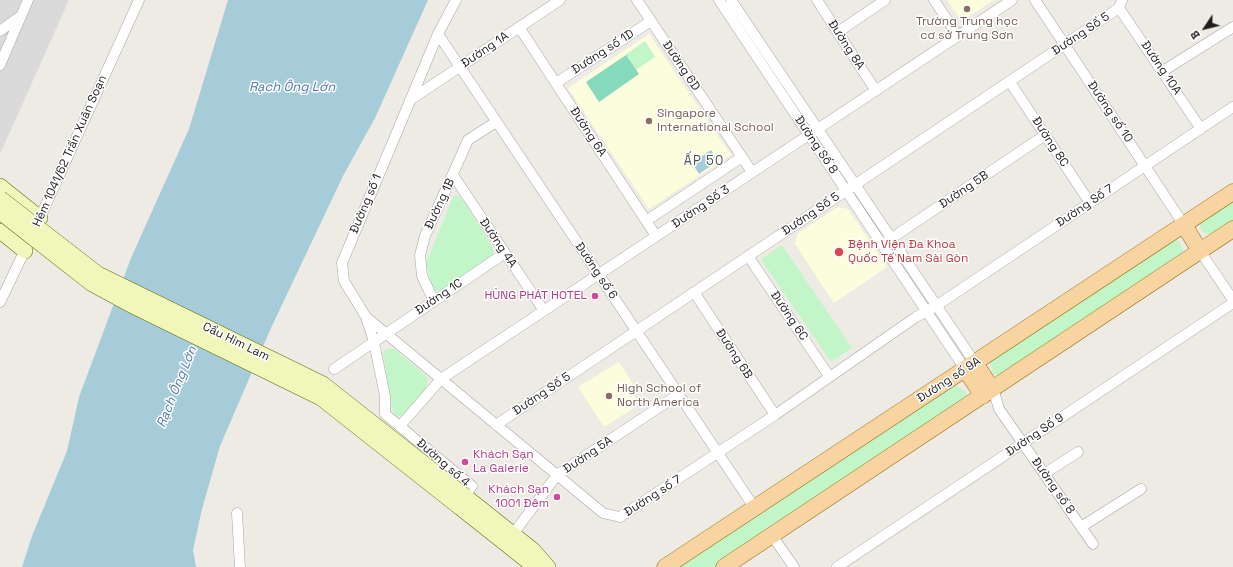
<!DOCTYPE html>
<html>
<head>
<meta charset="utf-8">
<style>
  body { margin:0 }
  #map { position:relative; width:1233px; height:567px; overflow:hidden; background:#eeebe4; font-family:"Space Grotesk",sans-serif }
  canvas { display:block }
  .north { position:absolute; left:1185px; top:8px; width:40px; height:40px; -webkit-text-stroke:3px #fff; paint-order:stroke; rotate:235deg; font-size:11px; font-weight:700; line-height:16px; text-align:center; color:#1d1d1d }
  .north::after { content:''; display:block; margin:auto; width:14px; height:18px; background:#1d1d1d; clip-path:polygon(50% 0,100% 100%,50% 72%,0 100%) }
</style>
</head>
<body>
<div id="map">
<canvas width="1233" height="567"></canvas>
<div class="north">B</div>
</div>
<script>
const context = document.querySelector('canvas').getContext('2d');
context.lineJoin = 'round';
function fill(path, color) { context.fillStyle = color; context.fill(path, 'evenodd'); }
function trace(path, color, width, dash) { context.strokeStyle = color; context.lineWidth = width; context.lineCap = dash ? 'butt' : 'round'; context.setLineDash(dash || []); context.stroke(path); }
function write(font, color, halo, rows, align = 'center') {
  context.font = font + ' "Space Grotesk",sans-serif'; context.lineWidth = 3; context.setLineDash([]); context.textBaseline = 'middle'; context.strokeStyle = halo; context.fillStyle = color; for (const [text, x, y, turn = 0] of rows) {
    context.save(); context.translate(x, y); context.rotate((+turn || 0) * Math.PI / 180); context.textAlign = isNaN(turn) ? turn : align; if (halo) context.strokeText(text, 0, 0); context.fillText(text, 0, 0); context.restore();
  }
}
fill(new Path2D(`
  M0 0H69L0 154Z`), '#dbdada');
fill(new Path2D(`
  M947 0H994L965 19 959 17Z
  M649 34 731 155 649 209 568 88Z
  M838 207 848 209 887 267 834 303 795 244 797 234Z
  M619 362 633 384 629 387 640 404 604 427 578 387Z`), '#fcfddd');
fill(new Path2D(`
  M645 41 655 57 636 70 625 55Z
  M1233 194V223C1222 230 1204 244 1199 223Z
  M454 195H457L463 200 492 246 494 253 492 258 440 291 435 290 432 286 426 263Z
  M1174 238 1180 243 1183 250 1179 258 999 376 993 373 990 362Z
  M782 245 852 348 831 362 761 259Z
  M389 348 394 349 425 375 428 379 425 391 402 416H395L393 412 383 354 385 350Z
  M955 385 965 391 967 396 965 402 714 567H674Z`), '#c2f6c8');
fill(new Path2D(`
  M626 55 639 74 599 102 586 82Z`), '#85d9bc');
fill(new Path2D(`
  M228 0H428L375 118 343 176 271 328 220 446 202 509 193 550 196 567H22L32 536 67 451 79 397 131 258 189 129Z
  M711 150 718 161 699 174 692 163Z`), '#a6ccd9');
const minor = new Path2D(`
  M456 0 438 34 342 263 344 281 366 317 374 342 385 396V414L472 486 465 496
  M637 0 752 172
  M719 0 965 369
  M731 0 975 363
  M817 0 876 91
  M934 0 958 36
  M1035 0 1184 225
  M1119 8 1201 129
  M519 27 656 236
  M0 31 19 17
  M838 32 885 0
  M438 34 754 507
  M0 65 28 0
  M1163 71 1233 27
  M1010 82 1090 203
  M556 83 651 21
  M410 100 560 0
  M453 175 544 311
  M646 221 742 157
  M38 222 139 0
  M886 242 1045 135
  M1200 251 1233 300
  M748 256 829 376
  M694 292 775 415
  M434 301 422 276 420 255 425 236 468 140 496 122
  M0 302 27 246
  M366 317 603 513 620 517 775 415 916 317 936 306 1233 107
  M334 369 505 253
  M992 389 995 395 999 409 1093 544
  M496 425 1119 8 1122 0
  M400 426 441 379 1012 0
  M1044 474 1078 452
  M237 513 240 567
  M1081 527 1141 489
  M513 534 557 475 679 394
  M771 534 794 567
  M837 567 1233 303`);
const secondary = new Path2D(`
  M0 186 40 218
  M0 231 25 251
  M465 496 533 550 548 567
  M458 506 526 560 544 564`);
const primary = new Path2D(`
  M1184 225 1200 251
  M975 363 992 389
  M965 369 983 396
  M665 567 1233 192
  M724 567 1233 229`);
trace(minor, '#a4a4a4', 11);
trace(secondary, '#606e0a', 16);
trace(primary, '#8f6708', 17);
trace(minor, '#fff', 10);
trace(secondary, '#f1f6ba', 15);
trace(primary, '#f7d4a0', 16);
const secondaryBridge = new Path2D(`
  M0 198 98 274 323 384 465 496
  M0 212 92 284 131 305 321 398 458 506`);
trace(secondaryBridge, '#606e0a', 16, []);
trace(secondaryBridge, '#f1f6ba', 15);
for (const [x, y, r, color] of [
  [967,9,4,"#8d6e63"],
  [649,121,4,"#8d6e63"],
  [839,252,5,"#e0444e"],
  [595,296,4,"#d1479c"],
  [609,396,4,"#8d6e63"],
  [465,462,4,"#d1479c"],
  [557,497,4,"#d1479c"]
]) { const dot = new Path2D(); dot.arc(x, y, r, 0, 2 * Math.PI); context.fillStyle = color; context.fill(dot); trace(dot, '#fff', 1.5); }
write('12px', '#785e54', '#fff', [
  ["Trường Trung học",967,22,"center"],
  ["cơ sở Trung Sơn",967,36,"center"],
  ["Singapore",657,114],
  ["International School",657,128],
  ["High School of",617,389],
  ["North America",617,403]
], 'left');
write('12px', '#1d1d1d', '#fff', [
  ["Đường Số 5",1081,34,-34],
  ["Đường 8A",846,45,57],
  ["Đường 1A",485,50,-34],
  ["Đường số 1D",603,52,-33],
  ["Đường 6D",681,66,56],
  ["Đường 10A",1161,68,56],
  ["Đường số 10",1110,112,56],
  ["Đường 6A",588,132,57],
  ["Đường 8C",1050,142,57],
  ["Đường Số 8",816,145,56],
  ["Hẻm 1041/62 Trần Xuân Soạn",70,151,-66],
  ["Đường 5B",964,190,-34],
  ["Đường số 1",366,204,-67],
  ["Đường 1B",440,204,-65],
  ["Đường Số 7",1085,206,-34],
  ["Đường Số 3",701,207,-34],
  ["Đường Số 5",811,214,-34],
  ["Đường 4A",498,243,56],
  ["Đường số 6",596,271,56],
  ["Đường 1C",439,297,-34],
  ["Đường 6C",789,316,56],
  ["Cầu Him Lam",236,342,26],
  ["Đường 6B",734,354,57],
  ["Đường số 9A",949,380,-33],
  ["Đường Số 5",542,394,-34],
  ["Đường Số 9",1035,435,-34],
  ["Đường 5A",588,455,-34],
  ["Đường số 4",443,463,41],
  ["Đường số 8",1053,486,55],
  ["Đường số 7",653,496,-33]
]);
write('12px', '#be3a42', '#fff', [
  ["Bệnh Viện Đa Khoa",848,245],
  ["Quốc Tế Nam Sài Gòn",848,259]
], 'left');
write('12px', '#b23c85', '#fff', [
  ["HÙNG PHÁT HOTEL",587,296],
  ["Khách Sạn",473,455,"left"],
  ["La Galerie",473,469,"left"],
  ["Khách Sạn",549,490],
  ["1001 Đêm",549,504]
], 'right');
write('italic 13px', '#4f78a8', '#fff', [
  ["Rạch Ông Lớn",292,87],
  ["Rạch Ông Lớn",177,387,-68]
]);
context.letterSpacing = '1px';
write('13px', '#505050', '#fff', [
  ["ẤP 50",704,161]
]);
context.letterSpacing = '0px';
</script>
</body>
</html>
